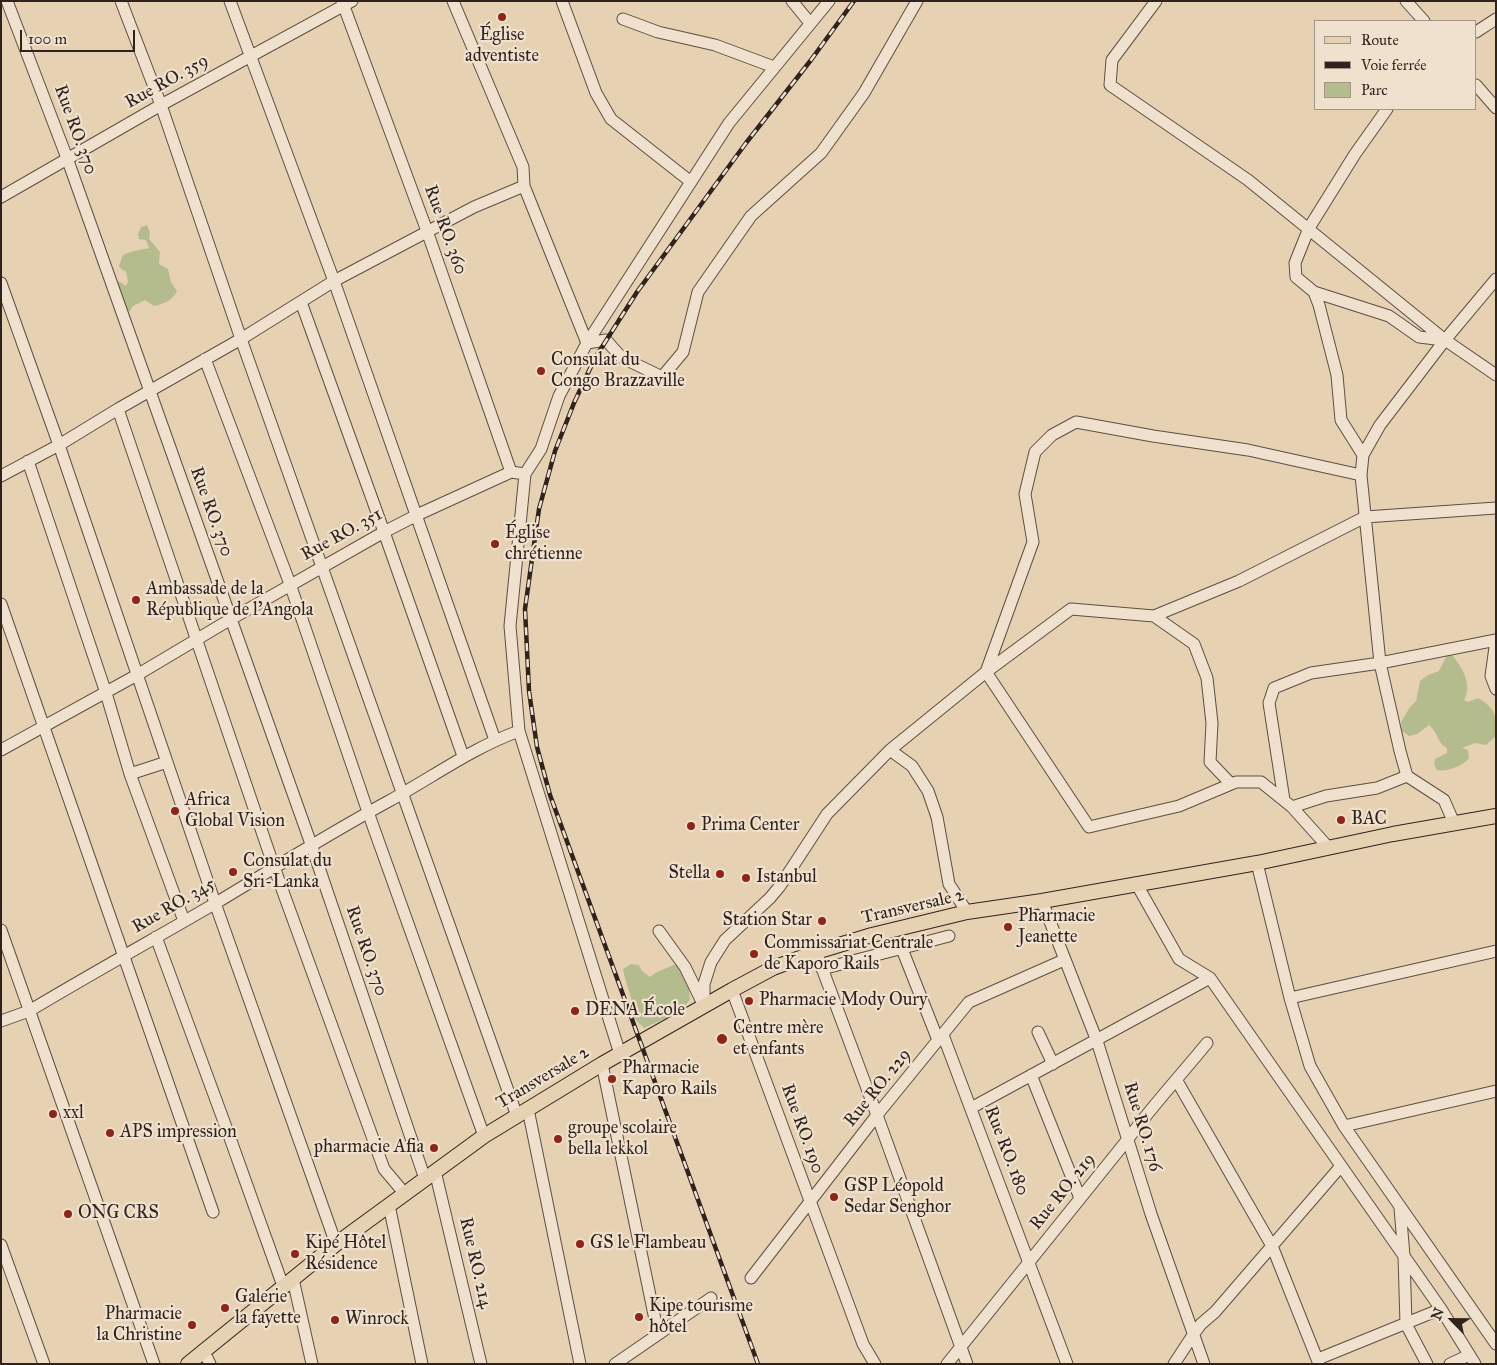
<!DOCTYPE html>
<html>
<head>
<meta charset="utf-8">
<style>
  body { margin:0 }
  #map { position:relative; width:1497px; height:1365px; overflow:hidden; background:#e6d1b3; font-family:"IM FELL Great Primer",serif }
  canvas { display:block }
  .frame { position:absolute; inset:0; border:2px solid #30231e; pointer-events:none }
  .legend { position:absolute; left:1314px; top:20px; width:162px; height:90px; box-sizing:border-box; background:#efe1ce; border:1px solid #a39588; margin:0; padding:6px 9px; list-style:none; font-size:15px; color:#30231e }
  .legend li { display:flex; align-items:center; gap:10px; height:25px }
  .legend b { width:25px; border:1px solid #a39588 }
  .north { position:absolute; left:1427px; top:1295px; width:50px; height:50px; -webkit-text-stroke:4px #efe1ce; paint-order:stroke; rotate:293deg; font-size:14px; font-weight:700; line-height:20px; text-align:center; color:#30231e }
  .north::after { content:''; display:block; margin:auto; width:18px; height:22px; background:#30231e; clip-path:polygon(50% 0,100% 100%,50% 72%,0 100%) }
  .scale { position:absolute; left:20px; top:30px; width:115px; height:22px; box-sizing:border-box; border:2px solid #30231e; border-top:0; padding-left:6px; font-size:15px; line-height:18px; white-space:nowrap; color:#30231e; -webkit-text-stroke:4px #efe1ce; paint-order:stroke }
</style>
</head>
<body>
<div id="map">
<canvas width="1497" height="1365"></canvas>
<div class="frame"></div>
<ul class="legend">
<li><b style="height:6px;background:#e6d1b3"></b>Route</li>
<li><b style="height:6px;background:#30231e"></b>Voie ferrée</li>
<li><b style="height:14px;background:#b4bc8d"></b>Parc</li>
</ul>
<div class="north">N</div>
<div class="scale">100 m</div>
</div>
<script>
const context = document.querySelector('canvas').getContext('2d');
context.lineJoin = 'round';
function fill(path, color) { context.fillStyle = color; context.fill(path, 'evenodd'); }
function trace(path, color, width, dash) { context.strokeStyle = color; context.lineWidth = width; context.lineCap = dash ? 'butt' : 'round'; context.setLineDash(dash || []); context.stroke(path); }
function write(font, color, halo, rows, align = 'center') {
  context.font = font + ' "IM FELL Great Primer",serif'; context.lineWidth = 4.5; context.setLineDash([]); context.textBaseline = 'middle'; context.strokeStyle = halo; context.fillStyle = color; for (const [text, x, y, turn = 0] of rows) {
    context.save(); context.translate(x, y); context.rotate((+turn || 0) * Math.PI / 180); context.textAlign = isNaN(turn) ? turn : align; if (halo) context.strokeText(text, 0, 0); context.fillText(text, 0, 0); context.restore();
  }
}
fill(new Path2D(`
  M147 225 150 232 149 239 160 252 159 264 168 269 171 282 177 291C173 300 164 304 154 306L145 300 133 306 130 311 126 312 114 284 118 281 126 286 128 282 126 271 122 270 119 266 123 255C131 251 140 250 149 248L146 240 139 239 138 234 141 227Z
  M1447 655H1452C1462 667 1473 685 1464 700L1468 702 1478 698C1497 709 1496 716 1496 736L1486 745 1475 743 1462 748 1468 750 1469 758C1463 766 1447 772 1437 770L1434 764 1435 759 1447 753V748C1437 743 1439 734 1429 725L1417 734 1409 736 1402 731 1401 722 1410 707 1416 701 1420 681 1428 675 1439 671Z
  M631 964 639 965 642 971 650 977 655 973 676 964C688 971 689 987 690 1000L679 1012 644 1028 634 1018C634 998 626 987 623 969Z`), '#b4bc8d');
const minor = new Path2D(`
  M7 1 67 158 231 619 311 844 425 1179
  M121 1 161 105 241 339 517 1116
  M230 1 334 281 495 740
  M342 1 427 231 511 472
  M453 1 523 167 524 186 587 343 606 340 621 357 662 377 683 352 698 292 751 216 821 153 864 93 917 1
  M562 1 596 93 611 119 691 182
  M792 1 810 23
  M1156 1 1112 60 1110 85 1248 180 1445 340 1496 375
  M1406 1 1424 21
  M623 19 658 32 715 45 774 67
  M1476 32 1496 19
  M1476 85 1496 108
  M1387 109 1355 154 1309 228 1295 263 1296 277 1314 292 1389 316 1419 337 1444 340
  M1 197 161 105 352 1
  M1 283 59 445 215 903 336 1244
  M1314 292 1319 305 1337 375 1341 420 1363 455
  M301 302 384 532 463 756
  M205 359 290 584 368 812 484 1136
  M118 409 274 867 384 1169 405 1194
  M28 461 106 693 130 774 184 921
  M1 476 59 445 118 409 241 339 334 281 474 207 524 186
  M1 604 213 1212
  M1154 616 1194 644 1207 678 1212 723 1210 762 1231 784
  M1 750 137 675 231 619 384 532 417 515 511 472 525 474
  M890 750 912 766 928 791 937 817 949 884 967 912
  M130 774 167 762
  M1407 776 1400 751 1380 663 1361 475 1363 455 1380 425 1445 340 1496 279
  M1284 800 1269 703 1274 688 1311 673 1380 663 1496 640 1491 676 1496 689
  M1292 807 1326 796 1377 788 1407 776 1444 800 1454 823
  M1328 847 1292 807 1261 782H1236L1179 806 1089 827 986 672 1033 542 1025 494 1035 452 1052 435 1076 422 1153 436 1248 450 1361 475
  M1257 863 1290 998 1310 1066 1344 1126 1496 1344
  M1136 883 1179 959 1210 978 1441 1309 1475 1364
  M1042 901 1097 1041 1151 1214 1204 1364
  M1 930 154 1364
  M659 931 685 967 704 1006V984L711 962 725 940 770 898 780 886 827 814 890 750 986 672 1071 609 1154 616 1239 581 1365 517 1496 508
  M156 937 230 1138 283 1286
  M902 949 938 1040
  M816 952 877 1115 967 1364
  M822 969 949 936
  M732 990 863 1344 875 1364
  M1290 998 1496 951
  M1 1021 29 1011C91 974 154 939 216 903 274 868 330 833 389 801 433 777 472 748 519 731
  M1038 1032 1053 1064
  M943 1035 1067 1364
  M620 1054 519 731 510 626 525 474 541 449 559 396 587 343 729 123 829 1
  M602 1064 658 1334
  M1031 1075 1080 1198
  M1177 1081 1272 1246 1319 1364
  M971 1108 1210 978
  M528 1109 580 1364
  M1344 1126 1496 1091
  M435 1171 481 1364
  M389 1205 422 1364
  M1400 1208 1404 1256 1406 1324 1427 1364
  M1 1245 44 1364
  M751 1278 877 1115 969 1002 1064 960
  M293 1279 312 1364
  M203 1350 210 1364
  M1318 1359 1441 1309
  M615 1364 711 1298
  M947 1364 1128 1139C1153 1105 1181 1075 1207 1043
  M1174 1364 1193 1335 1201 1324 1215 1312 1341 1166
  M1450 1364 1469 1355`);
const major = new Path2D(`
  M188 1364 336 1244 484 1136 602 1064 732 990 773 968 816 952 872 935 967 912 1042 901 1257 863 1393 834 1496 816`);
trace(minor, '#5e4e43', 13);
trace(major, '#30231e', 16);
trace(minor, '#efe1ce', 11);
trace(major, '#e6d1b3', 14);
const rail = new Path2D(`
  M758 1364 550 795 537 747 529 691 525 609 539 509 555 451 574 403 595 358 637 292 746 143 811 60 854 1`);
trace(rail, '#30231e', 4.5);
trace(rail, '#efe1ce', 2.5, [8]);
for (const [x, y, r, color] of [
  [502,17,5,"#8f2418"],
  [541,371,5,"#8f2418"],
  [495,544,5,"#8f2418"],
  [136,600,5,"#8f2418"],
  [175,811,5,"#8f2418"],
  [1341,820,5,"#8f2418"],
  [691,826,5,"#8f2418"],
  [233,872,5,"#8f2418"],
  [720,874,5,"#8f2418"],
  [746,878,5,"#8f2418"],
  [822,921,5,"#8f2418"],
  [1008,927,5,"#8f2418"],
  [754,954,5,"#8f2418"],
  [749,1001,5,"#8f2418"],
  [575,1011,5,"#8f2418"],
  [722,1039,6,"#8f2418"],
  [612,1079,5,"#8f2418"],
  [53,1114,5,"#8f2418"],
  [110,1133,5,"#8f2418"],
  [558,1139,5,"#8f2418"],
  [434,1148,5,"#8f2418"],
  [834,1197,5,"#8f2418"],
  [68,1214,5,"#8f2418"],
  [580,1244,5,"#8f2418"],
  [295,1254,5,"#8f2418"],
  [225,1308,5,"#8f2418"],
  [639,1317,5,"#8f2418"],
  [335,1320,5,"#8f2418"],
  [192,1325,5,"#8f2418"]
]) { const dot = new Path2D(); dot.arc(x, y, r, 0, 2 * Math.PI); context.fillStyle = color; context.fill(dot); trace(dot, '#efe1ce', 2); }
write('18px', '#30231e', '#efe1ce', [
  ["Église",502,36,"center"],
  ["adventiste",502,57,"center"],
  ["Consulat du",551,361],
  ["Congo Brazzaville",551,382],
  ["Église",505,534],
  ["chrétienne",505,555],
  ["Ambassade de la",146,590],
  ["République de l'Angola",146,611],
  ["Africa",185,801],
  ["Global Vision",185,822],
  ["BAC",1351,820],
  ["Prima Center",701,826],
  ["Consulat du",243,862],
  ["Sri-Lanka",243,883],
  ["Stella",710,874,"right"],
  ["Istanbul",756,878],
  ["Pharmacie",1018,917],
  ["Jeanette",1018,938],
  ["Station Star",812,921,"right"],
  ["Commissariat Centrale",764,944],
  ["de Kaporo Rails",764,965],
  ["Pharmacie Mody Oury",759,1001],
  ["DENA École",585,1011],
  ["Centre mère",733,1029],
  ["et enfants",733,1050],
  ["Pharmacie",622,1069],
  ["Kaporo Rails",622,1090],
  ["xxl",63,1114],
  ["groupe scolaire",568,1129],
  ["bella lekkol",568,1150],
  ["APS impression",120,1133],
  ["pharmacie Afia",424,1148,"right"],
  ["GSP Léopold",844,1187],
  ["Sedar Senghor",844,1208],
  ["ONG CRS",78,1214],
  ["Kipé Hôtel",305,1244],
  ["Résidence",305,1265],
  ["GS le Flambeau",590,1244],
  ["Galerie",235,1298],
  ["la fayette",235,1319],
  ["Kipe tourisme",649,1307],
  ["hôtel",649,1328],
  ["Pharmacie",182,1315,"right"],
  ["la Christine",182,1336,"right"],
  ["Winrock",345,1320]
], 'left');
write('18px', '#30231e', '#efe1ce', [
  ["Rue RO. 359",167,82,-29],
  ["Rue RO. 370",75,130,70],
  ["Rue RO. 360",445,230,70],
  ["Rue RO. 370",211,512,70],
  ["Rue RO. 351",342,535,-29],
  ["Rue RO. 345",174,906,-30],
  ["Transversale 2",913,907,-13],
  ["Rue RO. 370",366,951,71],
  ["Transversale 2",543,1078,-31],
  ["Rue RO. 229",878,1088,-51],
  ["Rue RO. 176",1142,1127,73],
  ["Rue RO. 190",802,1129,70],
  ["Rue RO. 180",1006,1151,69],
  ["Rue RO. 219",1063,1192,-51],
  ["Rue RO. 214",475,1263,77]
]);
</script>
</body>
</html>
